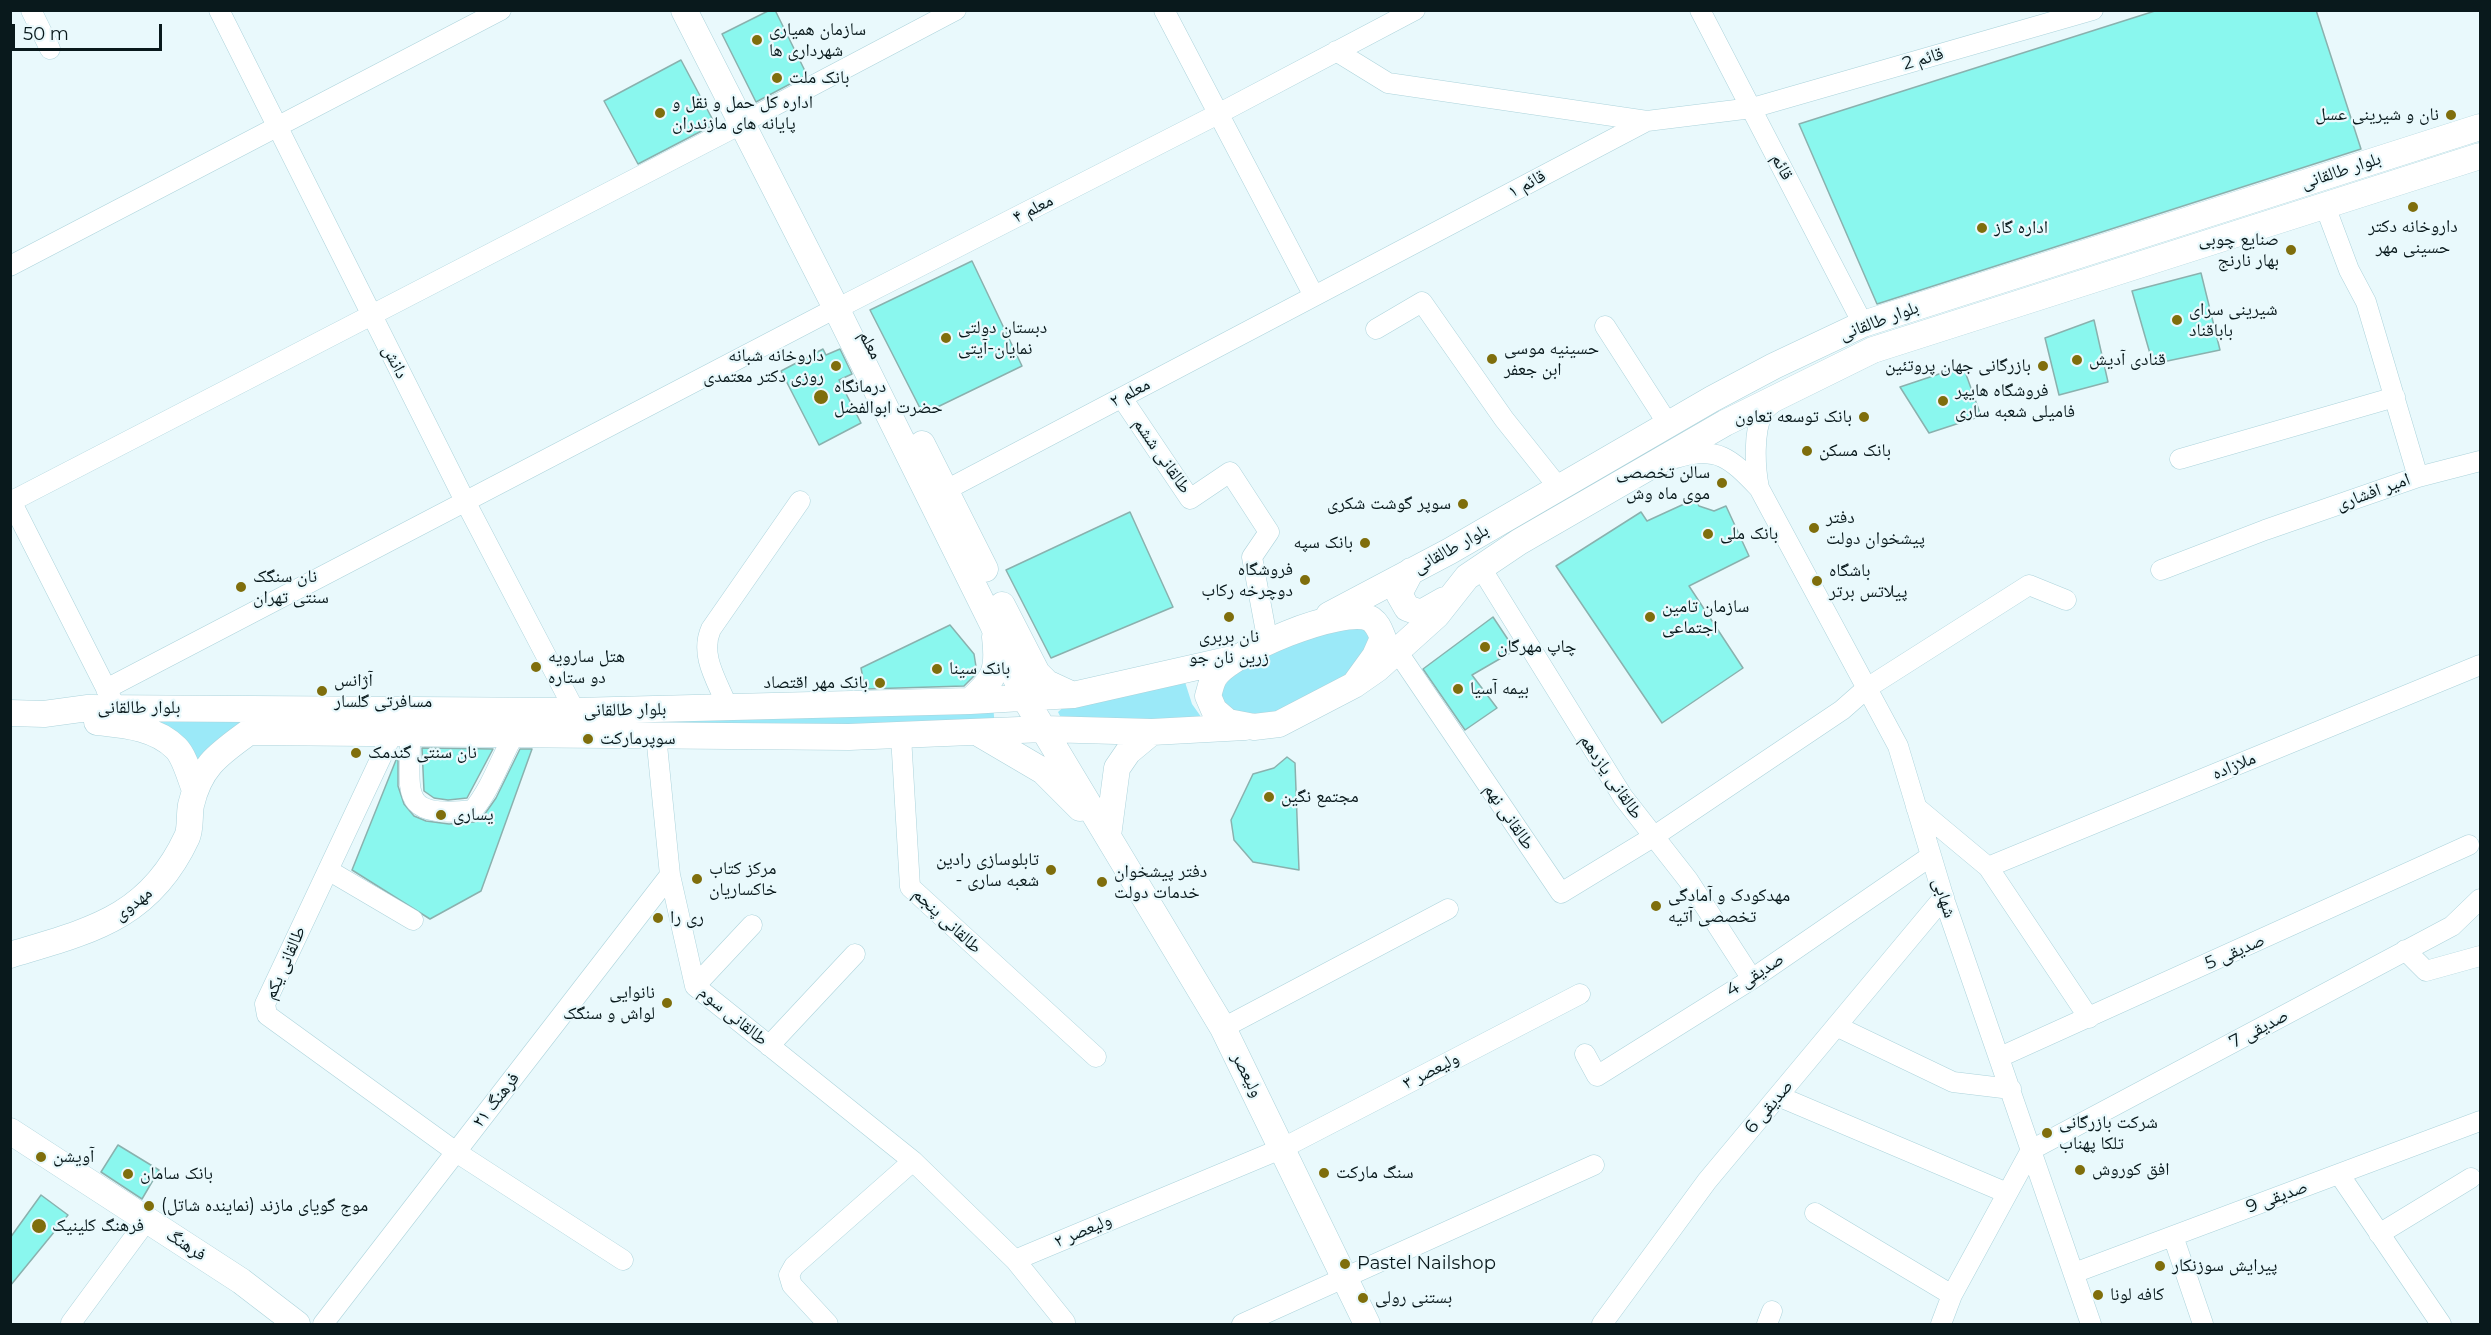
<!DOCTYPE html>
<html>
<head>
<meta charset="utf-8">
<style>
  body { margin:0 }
  #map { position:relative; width:2491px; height:1335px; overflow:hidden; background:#e9f9fc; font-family:Montserrat,sans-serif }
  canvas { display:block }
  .frame { position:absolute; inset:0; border:12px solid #09191c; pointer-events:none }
  .scale { position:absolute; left:12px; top:24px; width:150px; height:27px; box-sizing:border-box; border:3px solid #09191c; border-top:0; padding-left:8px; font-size:18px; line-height:21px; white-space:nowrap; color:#09191c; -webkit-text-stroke:4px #e9f9fc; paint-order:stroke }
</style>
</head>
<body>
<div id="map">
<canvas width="2491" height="1335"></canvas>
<div class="frame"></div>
<div class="scale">50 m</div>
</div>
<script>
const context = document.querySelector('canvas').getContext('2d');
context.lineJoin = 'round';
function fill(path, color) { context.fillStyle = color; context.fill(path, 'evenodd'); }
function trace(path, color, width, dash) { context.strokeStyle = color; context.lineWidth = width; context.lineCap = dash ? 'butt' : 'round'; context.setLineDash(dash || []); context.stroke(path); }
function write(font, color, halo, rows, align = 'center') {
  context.font = font + ' Montserrat,"Noto Naskh Arabic",sans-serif'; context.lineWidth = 4.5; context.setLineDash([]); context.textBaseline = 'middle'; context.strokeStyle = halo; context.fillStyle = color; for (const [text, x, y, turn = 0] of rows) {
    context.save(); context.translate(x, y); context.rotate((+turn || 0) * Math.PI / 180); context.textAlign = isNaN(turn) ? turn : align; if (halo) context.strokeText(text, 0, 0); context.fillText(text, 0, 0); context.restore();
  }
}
fill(new Path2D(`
  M1361 626 1373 641 1351 678 1283 712 1250 718 1227 711 1217 696 1239 666 1327 627Z
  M1185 682 1192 704 1204 721 1061 718 1058 712 1066 705Z
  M993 703 995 730 248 726 194 773 183 749 85 710Z`), '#9be9f8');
const building = new Path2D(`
  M770 10H775L807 75 756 102 722 34Z
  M2158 10H2316L2361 149 1877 304 1799 124Z
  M681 60 715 124 638 164 604 101Z
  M972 261 1022 366 923 414 870 310Z
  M2201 273 2220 350 2153 364 2132 291Z
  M2094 320 2108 382 2059 395 2045 338Z
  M823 349 826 355 840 349 852 374 839 380 861 423 819 445 781 371Z
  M1963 366 1981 416 1929 433 1900 387Z
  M1695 499 1699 506 1714 511 1726 506 1749 556 1689 586 1743 668 1662 723 1556 566 1641 512 1647 521Z
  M1130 512 1173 607 1051 658 1006 570Z
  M1493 617 1515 650 1472 675 1497 708 1465 730 1423 669Z
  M950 625 974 654 977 673 964 686 865 689 861 668Z
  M422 748 493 749 467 798 448 800 434 798 424 791Z
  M520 749H532L481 891 430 919 352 870 398 755V786L404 804 414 816 426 821 449 824 474 822 482 818 496 798Z
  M1287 757 1295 763 1299 870 1253 862 1234 840 1231 820 1253 774 1274 768Z
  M118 1145 159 1170 142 1199 101 1172Z
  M41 1195 68 1215 10 1286V1238Z`);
fill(building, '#8af7ee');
trace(building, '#8ab1ae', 1.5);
const minor = new Path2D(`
  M31 10 50 49
  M219 10 465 501 575 711
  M1164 10 1314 296
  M1700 10 1863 324
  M1336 51 1388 83 1647 121
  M755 116 956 10
  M10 266 501 10
  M848 303 1218 114 1415 10
  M1605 326 1668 424
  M1376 329 1422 302 1504 419 1559 488
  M1122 398 1190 499 1230 472 1269 532 1252 557 1268 643
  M1676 458C1718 445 1731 459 1759 488L1898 746 1945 902 2091 1324
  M2180 459 2395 397
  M2418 477 2480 461
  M1759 488C1755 468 1753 432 1763 412 1766 408 1773 403 1777 399
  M946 490 1647 121 1752 108 2093 10
  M10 499 112 700
  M12 501 743 123
  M1481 568 1623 797 1688 880 1752 979
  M2161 570 2265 530 2418 477 2366 302 2349 270 2325 206
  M1397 651 1561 893 1653 837 1842 710 1867 688 2029 585 2066 600
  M106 689 836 308
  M728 708C718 682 699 656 711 629L800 501
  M393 732 265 1004 267 1015 456 1152 623 1260
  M410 732C411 792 396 819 473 810 492 787 500 759 515 733
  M656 735 670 875 695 986 913 1161 1015 1260 1283 1148 1580 994
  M901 736 910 887 1096 1057
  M1916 807 1988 867 2089 1018
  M1988 867 2480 665
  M328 870 413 920
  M2405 950 2426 971 2480 956
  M695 986 752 925
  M1836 1026 1953 1082 2011 1089
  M1223 1028 1448 909
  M769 1046 855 954
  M1585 1054 1597 1076 1752 979 1931 856
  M2000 1057 2469 845
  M1778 1096 2007 1193
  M2339 1174 2441 1324
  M1815 1213 1952 1295
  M2379 1234 2471 1178
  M2173 1236 2203 1324
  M1015 1260 1065 1322
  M2074 1273 2480 1121
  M71 1323 147 1220
  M323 1324 670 875
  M828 1324 792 1285 789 1275 794 1266 913 1161
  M1242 1324 1594 1165
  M1602 1324 1707 1181 1944 897
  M1767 1324 1772 1311
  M1941 1324 1952 1295 2031 1150 2452 926 2480 899`);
const major = new Path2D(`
  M684 10 836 308 993 625 1024 697 1223 1028 1367 1324
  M922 444 985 569
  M1411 571 1399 594 1407 608 1421 613 1444 600
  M1002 605 1037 673 1047 683 1073 695
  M1329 615 1450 551 1712 399 1774 366 1863 324 2480 127
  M1354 685 1375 656 1383 638C1380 631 1378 624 1371 619 1344 604 1228 653 1214 678 1211 683 1210 690 1208 696L1214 710 1228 722 1254 727 1279 724 1354 685 1377 669 1437 615 1467 577 1519 542 1725 423 1873 350 2480 156
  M970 701C995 679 999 670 995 637
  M10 713 44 714 88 708 575 711 970 701 1073 695 1232 659
  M97 722C124 725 155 727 176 748 185 757 190 778 195 790
  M980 734 1043 771 1080 808
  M1108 836 1117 768 1128 752 1152 732
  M10 955C89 931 149 919 187 837 191 828 189 815 191 805 200 766 219 754 249 732L849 737 1044 729 1152 732 1245 727
  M10 1131 241 1281 297 1324`);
trace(minor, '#acd3db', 21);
trace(major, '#acd3db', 27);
trace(minor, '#fff', 20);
trace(major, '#fff', 26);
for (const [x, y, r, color] of [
  [757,40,6,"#7f6e0c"],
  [777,78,6,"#7f6e0c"],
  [660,113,6,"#7f6e0c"],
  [2451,115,6,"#7f6e0c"],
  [2413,207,6,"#7f6e0c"],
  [1982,228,6,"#7f6e0c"],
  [2291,250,6,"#7f6e0c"],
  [2177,320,6,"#7f6e0c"],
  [946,338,6,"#7f6e0c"],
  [1492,359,6,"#7f6e0c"],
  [2077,360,6,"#7f6e0c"],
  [836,366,6,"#7f6e0c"],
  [2043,366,6,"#7f6e0c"],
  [821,397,8,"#7f6e0c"],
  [1943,401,6,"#7f6e0c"],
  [1864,417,6,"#7f6e0c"],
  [1807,451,6,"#7f6e0c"],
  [1722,483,6,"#7f6e0c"],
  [1463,504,6,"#7f6e0c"],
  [1814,528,6,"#7f6e0c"],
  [1708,534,6,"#7f6e0c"],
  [1365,543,6,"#7f6e0c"],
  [1305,580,6,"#7f6e0c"],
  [1817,581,6,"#7f6e0c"],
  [241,587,6,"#7f6e0c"],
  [1229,617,6,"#7f6e0c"],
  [1650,617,6,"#7f6e0c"],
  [1485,647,6,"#7f6e0c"],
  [536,667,6,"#7f6e0c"],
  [937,669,6,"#7f6e0c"],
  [880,683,6,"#7f6e0c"],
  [1458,689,6,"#7f6e0c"],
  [322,691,6,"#7f6e0c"],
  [588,739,6,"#7f6e0c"],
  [356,753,6,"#7f6e0c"],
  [1269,797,6,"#7f6e0c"],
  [441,815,6,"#7f6e0c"],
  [1051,870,6,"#7f6e0c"],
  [697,879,6,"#7f6e0c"],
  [1102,882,6,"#7f6e0c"],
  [1656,906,6,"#7f6e0c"],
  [658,918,6,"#7f6e0c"],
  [667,1003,6,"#7f6e0c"],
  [2047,1133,6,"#7f6e0c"],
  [41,1157,6,"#7f6e0c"],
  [2080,1170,6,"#7f6e0c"],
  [1324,1173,6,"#7f6e0c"],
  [128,1174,6,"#7f6e0c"],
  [149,1206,6,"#7f6e0c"],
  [39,1226,8,"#7f6e0c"],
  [1345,1264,6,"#7f6e0c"],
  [2160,1266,6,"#7f6e0c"],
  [2098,1295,6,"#7f6e0c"],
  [1363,1298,6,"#7f6e0c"]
]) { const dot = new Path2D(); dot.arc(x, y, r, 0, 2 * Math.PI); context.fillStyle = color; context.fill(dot); trace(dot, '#e9f9fc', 2); }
write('18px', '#09191c', '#e9f9fc', [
  ["سازمان همیاری",769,30],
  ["شهرداری ها",769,51],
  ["بانک ملت",789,78],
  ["اداره کل حمل و نقل و",672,103],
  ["پایانه های مازندران",672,124],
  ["نان و شیرینی عسل",2439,115,"right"],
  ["داروخانه دکتر",2413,227,"center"],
  ["حسینی مهر",2413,248,"center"],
  ["اداره گاز",1994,228],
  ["صنایع چوبی",2279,240,"right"],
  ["بهار نارنج",2279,261,"right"],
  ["شیرینی سرای",2189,310],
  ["باباقناد",2189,331],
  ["دبستان دولتی",958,328],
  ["نمایان-آیتی",958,349],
  ["حسینیه موسی",1504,349],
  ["ابن جعفر",1504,370],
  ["داروخانه شبانه",824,356,"right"],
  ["روزی دکتر معتمدی",824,377,"right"],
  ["قنادی آدیش",2089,360],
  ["بازرگانی جهان پروتئین",2031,366,"right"],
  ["درمانگاه",834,387],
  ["حضرت ابوالفضل",834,408],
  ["فروشگاه هایپر",1955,391],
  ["فامیلی شعبه ساری",1955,412],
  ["بانک توسعه تعاون",1852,417,"right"],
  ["بانک مسکن",1819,451],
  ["سالن تخصصی",1710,473,"right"],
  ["موی ماه وش",1710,494,"right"],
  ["سوپر گوشت شکری",1451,504,"right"],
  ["دفتر",1826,518],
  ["پیشخوان دولت",1826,539],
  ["بانک ملی",1720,534],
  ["بانک سپه",1353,543,"right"],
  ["فروشگاه",1293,570,"right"],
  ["دوچرخه رکاب",1293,591,"right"],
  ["باشگاه",1829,571],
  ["پیلاتس برتر",1829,592],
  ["نان سنگک",253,577],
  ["سنتی تهران",253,598],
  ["سازمان تامین",1662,607],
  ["اجتماعی",1662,628],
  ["نان بربری",1229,637,"center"],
  ["زرین نان جو",1229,658,"center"],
  ["چاپ مهرگان",1497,647],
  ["هتل سارویه",548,657],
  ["دو ستاره",548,678],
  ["بانک سینا",949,669],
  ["آژانس",334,681],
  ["مسافرتی گلسار",334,702],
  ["بانک مهر اقتصاد",868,683,"right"],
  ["بیمه آسیا",1470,689],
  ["سوپرمارکت",600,739],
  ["نان سنتی گندمک",368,753],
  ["مجتمع نگین",1281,797],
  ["یساری",453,815],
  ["تابلوسازی رادین",1039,860,"right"],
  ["- شعبه ساری",1039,881,"right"],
  ["مرکز کتاب",709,869],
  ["خاکساریان",709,890],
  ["دفتر پیشخوان",1114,872],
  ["خدمات دولت",1114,893],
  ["مهدکودک و آمادگی",1668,896],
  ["تخصصی آتیه",1668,917],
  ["ری را",670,918],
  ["نانوایی",655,993,"right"],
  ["لواش و سنگک",655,1014,"right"],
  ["شرکت بازرگانی",2059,1123],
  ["تلکا پهناب",2059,1144],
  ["آویشن",53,1157],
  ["افق کوروش",2092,1170],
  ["سنگ مارکت",1336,1173],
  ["بانک سامان",140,1174],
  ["موج گویای مازند (نماینده شاتل)",161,1206],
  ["فرهنگ کلینیک",52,1226],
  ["Pastel Nailshop",1357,1264],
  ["پیرایش سوزنکار",2172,1266],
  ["کافه لونا",2110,1295],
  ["بستنی رولی",1375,1298]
], 'left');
write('18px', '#09191c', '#e9f9fc', [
  ["قائم 2",1923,59,-16],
  ["قائم",1782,167,63],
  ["بلوار طالقانی",2341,171,-18],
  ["قائم ١",1527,184,-28],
  ["معلم ۴",1033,209,-27],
  ["بلوار طالقانی",1879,321,-20],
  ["معلم",870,345,62],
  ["دانش",395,362,63],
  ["معلم ٢",1130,393,-28],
  ["طالقانی ششم",1162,456,55],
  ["امیر افشاری",2373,492,-20],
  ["بلوار طالقانی",1451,549,-29],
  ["بلوار طالقانی",139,708],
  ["بلوار طالقانی",625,710,-1],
  ["ملازاده",2234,766,-22],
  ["طالقانی یازدهم",1611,777,56],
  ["طالقانی نهم",1509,817,56],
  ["شهابی",1944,898,72],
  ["مهدوی",133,904,-38],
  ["طالقانی پنجم",947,921,43],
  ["صدیقی 5",2235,952,-24],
  ["طالقانی یکم",285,963,-66],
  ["صدیقی 4",1755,975,-33],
  ["طالقانی سوم",733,1016,39],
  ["صدیقی 7",2259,1029,-28],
  ["ولیعصر ٣",1431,1071,-27],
  ["ولیعصر",1247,1075,63],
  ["فرهنگ ۲۱",496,1100,-52],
  ["صدیقی 6",1769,1107,-50],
  ["صدیقی 9",2277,1197,-20],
  ["ولیعصر ٢",1083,1231,-23],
  ["فرهنگ",186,1245,33]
]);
</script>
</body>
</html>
